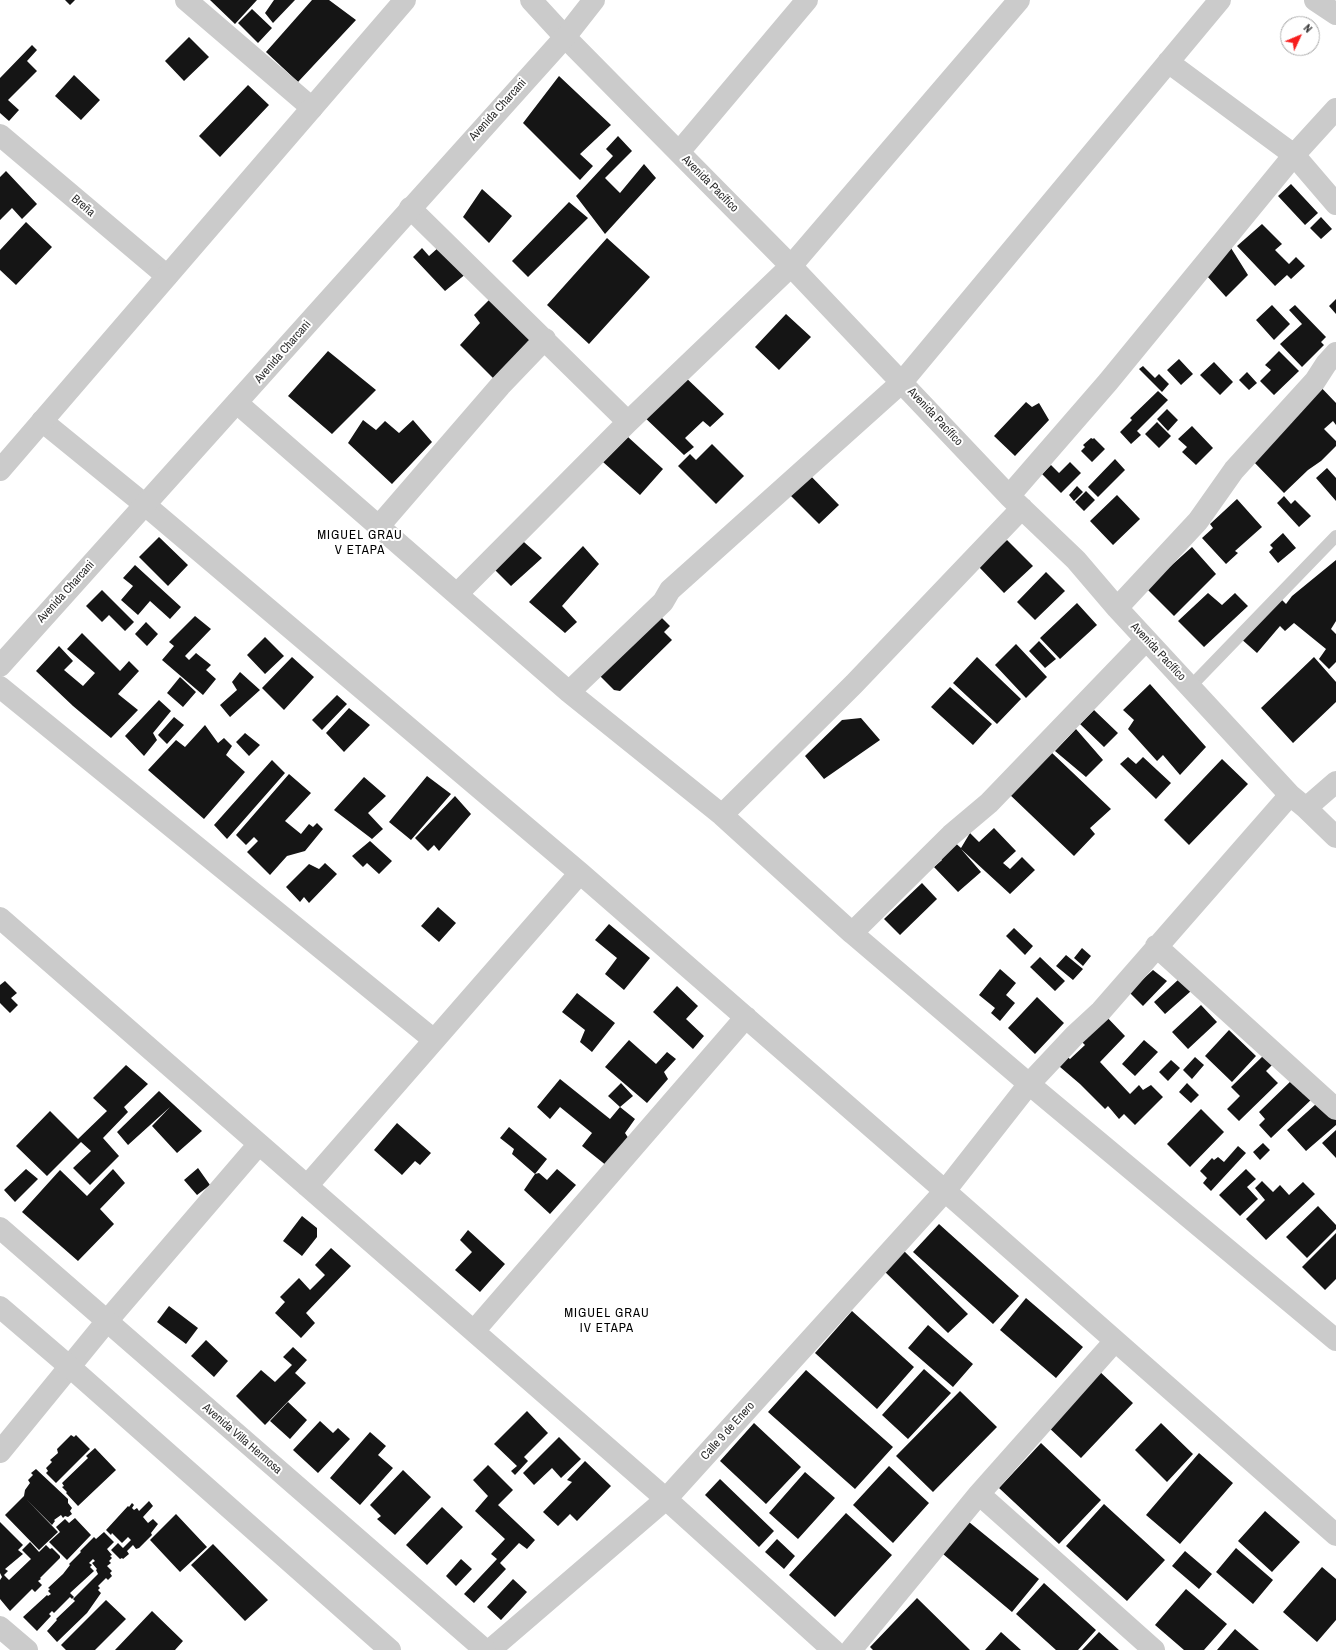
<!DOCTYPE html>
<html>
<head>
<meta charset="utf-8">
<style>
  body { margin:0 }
  #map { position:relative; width:1336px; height:1650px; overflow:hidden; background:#fff; font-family:"Archivo Narrow",sans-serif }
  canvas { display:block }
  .north { position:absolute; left:1280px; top:16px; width:40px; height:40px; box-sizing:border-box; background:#fff; border:1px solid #ababab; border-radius:50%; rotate:46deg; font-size:11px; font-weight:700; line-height:16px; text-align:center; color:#2e2e2e }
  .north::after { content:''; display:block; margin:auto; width:14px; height:18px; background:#f71e1e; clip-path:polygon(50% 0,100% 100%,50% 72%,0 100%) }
</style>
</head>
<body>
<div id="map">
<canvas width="1336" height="1650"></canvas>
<div class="north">N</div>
</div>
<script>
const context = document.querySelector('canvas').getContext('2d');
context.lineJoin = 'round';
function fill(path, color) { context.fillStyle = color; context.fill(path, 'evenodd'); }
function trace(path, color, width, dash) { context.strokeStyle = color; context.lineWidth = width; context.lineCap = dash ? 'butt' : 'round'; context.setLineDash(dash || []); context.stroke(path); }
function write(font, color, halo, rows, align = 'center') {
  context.font = font + ' "Archivo Narrow",sans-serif'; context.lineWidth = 4; context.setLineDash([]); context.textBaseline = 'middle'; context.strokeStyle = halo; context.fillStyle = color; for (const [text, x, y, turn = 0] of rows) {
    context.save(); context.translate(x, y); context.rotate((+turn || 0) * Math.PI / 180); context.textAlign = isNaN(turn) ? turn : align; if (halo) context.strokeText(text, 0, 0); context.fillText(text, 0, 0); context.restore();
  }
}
fill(new Path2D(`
  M65 0H75L70 5Z
  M210 0H257L235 24Z
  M274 0H295L273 23 265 13Z
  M312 0H329L356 20 298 82 266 52Z
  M252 9 272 28 258 43 238 23Z
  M189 37 209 57 184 81 165 61Z
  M32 45 37 50 27 61 37 71 8 100 19 110 9 121 0 113V78Z
  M74 75 100 100 81 120 55 96Z
  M559 76 611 125 580 154 593 166 580 180 523 123Z
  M248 85 269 105 220 157 199 136Z
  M618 136 632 151 605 178 620 193 644 164 656 178 605 234 576 196 613 156 606 149Z
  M6 171 37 204 22 219 12 208 0 220V177Z
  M1291 184 1318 213 1305 225 1278 196Z
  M482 189 512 216 489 243 463 217Z
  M569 202 588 218 528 277 512 261Z
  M1321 217 1332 229 1321 239 1310 228Z
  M26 222 52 247 16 285 0 270V250Z
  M1262 224 1282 244 1275 250 1289 264 1296 257 1305 266 1291 279 1287 275 1275 286 1237 246Z
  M607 238 650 277 589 344 547 305Z
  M439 247 467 273 445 291 413 257 422 248 429 256Z
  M1231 248 1248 275 1226 297 1207 276Z
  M493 296 535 334 494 379 460 345 480 323 474 315Z
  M1336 299V314L1329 306Z
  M1272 305 1290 324 1274 340 1256 320Z
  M1295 305 1326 337 1321 342 1324 345 1302 367 1280 344 1302 324 1289 310Z
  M786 314 811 337 779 370 755 347Z
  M328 351 376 390 332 434 288 396Z
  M1279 351 1299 371 1274 395 1260 381 1271 370 1265 365Z
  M1179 359 1193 374 1181 385 1167 370Z
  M1214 362 1233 382 1220 395 1200 375Z
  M1143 366 1155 378 1159 374 1169 384 1162 392 1139 369Z
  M1247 372 1257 383 1249 390 1239 380Z
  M682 374 724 414 710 427 703 421 685 438 694 447 684 455 640 413Z
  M1315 381 1336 403V425L1333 421 1324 429 1336 441V446L1321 461 1308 470 1284 493 1252 460Z
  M1158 391 1168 400 1137 431 1141 435 1131 444 1120 432 1132 420 1130 418Z
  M1026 402 1032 407 1039 403 1049 420 1015 456 994 436Z
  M1167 409 1178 420 1168 431 1157 419Z
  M363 420 376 430 385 421 399 433 413 420 432 442 392 484 348 443Z
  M1157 422 1171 436 1159 448 1145 434Z
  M1192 426 1213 448 1196 465 1182 452 1187 447 1178 439Z
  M628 437 663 469 640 495 603 462Z
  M1091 438 1093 439 1094 438 1105 449 1092 462 1081 451 1085 447 1083 445Z
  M712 444 744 476 716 504 678 466 690 454 696 460Z
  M1115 459 1125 470 1098 497 1088 487Z
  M1070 462 1081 473 1061 493 1042 474 1051 465 1059 473Z
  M1327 468 1336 478V501L1316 478Z
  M805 470 839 505 819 524 785 490Z
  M1077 486 1083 492 1074 501 1069 495Z
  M1086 491 1095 500 1084 511 1075 502Z
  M1117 495 1140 519 1113 545 1090 521Z
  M1284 496 1291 504 1295 500 1311 516 1299 527 1277 503Z
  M1237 499 1262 527 1235 551 1238 553 1226 564 1202 538 1213 528 1210 524Z
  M1283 533 1296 548 1278 563 1269 552 1273 548 1270 545Z
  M516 535 542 558 511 586 489 564Z
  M159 537 188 565 168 586 139 557Z
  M1007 540 1033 566 1004 593 979 567Z
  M583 546 599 564 562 606 577 622 565 633 529 602Z
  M1192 547 1216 574 1174 616 1146 588Z
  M1336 560V621L1331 629 1336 634V662L1329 669 1319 659 1326 649 1294 623 1285 631 1280 626 1257 653 1239 637 1278 596 1286 604 1292 596Z
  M135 565 181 607 170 619 150 601 138 615 121 600 133 586 123 578Z
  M1046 572 1065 591 1035 620 1017 602Z
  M102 590 134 622 125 631 109 615 102 622 86 606Z
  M1208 593 1222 605 1235 593 1248 606 1204 647 1178 621Z
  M1077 603 1097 625 1060 659 1040 638Z
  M658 614 670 626 664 632 672 640 620 691 614 690 597 673Z
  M195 616 211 629 185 656 189 660 196 653 211 665 206 670 216 679 203 695 162 660 174 646 169 642Z
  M146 622 158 634 147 646 135 634Z
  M82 633 120 671 129 661 139 671 118 694 138 710 111 738 73 706 36 671 59 646 73 661 64 670 83 686 95 673 67 649Z
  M265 637 284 656 265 674 247 655Z
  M1039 641 1056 659 1045 668 1029 651Z
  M1016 644 1047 677 1026 698 995 665Z
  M292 657 314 677 284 710 262 688Z
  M977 657 1021 699 997 724 953 683Z
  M1314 657 1336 682V702L1293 743 1261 708Z
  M240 672 260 690 230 717 220 705 237 690 232 682Z
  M180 677 196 692 183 707 167 693Z
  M1150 684 1206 747 1180 775 1163 755 1157 761 1128 729 1134 720 1123 710Z
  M950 687 992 724 973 745 931 707Z
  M337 695 347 704 322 730 312 720Z
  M159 700 171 711 153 733 157 740 144 756 125 736Z
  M349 708 370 725 344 752 326 733Z
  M1094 710 1118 733 1104 747 1080 724Z
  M174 717 184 725 167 744 158 735Z
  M861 718 880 740 824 779 805 756 842 720Z
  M205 725 218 743 224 738 232 746 226 755 245 772 204 819 148 770 176 740 185 747Z
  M1076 729 1103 760 1086 777 1055 751Z
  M245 733 260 745 249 756 236 742Z
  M1051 752 1111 809 1090 828 1095 834 1074 856 1007 792Z
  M1128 757 1136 764 1143 757 1171 783 1156 799 1120 764Z
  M1222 759 1248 784 1189 845 1164 820Z
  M272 760 285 773 227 839 214 825Z
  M289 774 311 793 285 821 301 834 309 824 313 827 317 823 323 829 305 851 287 856 270 875 247 852 258 841 254 837 246 845 236 835Z
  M427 776 451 794 411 840 389 822Z
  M364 777 386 796 368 813 383 829 372 839 334 810Z
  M455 796 471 814 439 851 434 845 428 851 415 838Z
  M994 828 1016 851 1003 863 1010 869 1022 857 1035 870 1010 894 961 849 981 872 958 892 934 867 942 860 937 855 952 840 961 848 970 833 979 842Z
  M370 841 392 861 379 874 367 863 363 867 352 856Z
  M325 863 337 874 309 903 304 897 300 902 286 887 309 864 319 869Z
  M922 883 937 899 900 935 884 919Z
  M438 907 456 923 439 942 421 926Z
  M609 924 650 958 624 990 605 974 617 958 595 940Z
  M1014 928 1033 946 1025 955 1006 936Z
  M1082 948 1091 956 1083 966 1074 958Z
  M1066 955 1083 969 1073 980 1056 966Z
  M1040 957 1065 981 1055 991 1030 967Z
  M1000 969 1016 983 1006 995 1015 1003 1000 1021 991 1013 995 1008 979 995Z
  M1153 970 1167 981 1143 1006 1129 992Z
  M1179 979 1191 991 1165 1014 1154 1002Z
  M5 981 17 993 11 998 18 1005 10 1013 0 1003V985Z
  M677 986 698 1006 686 1019 704 1036 693 1049 653 1012Z
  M577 993 615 1023 592 1052 580 1042 585 1030 562 1012Z
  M1037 997 1064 1023 1035 1054 1008 1028Z
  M1201 1005 1217 1022 1188 1049 1172 1032Z
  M1102 1012 1125 1036 1100 1062 1130 1094 1139 1085 1143 1090 1151 1085 1163 1097 1135 1125 1124 1114 1119 1119 1108 1106 1105 1109 1080 1084 1053 1061 1061 1052 1070 1059 1085 1045 1076 1036Z
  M1229 1030 1256 1056 1232 1082 1205 1056Z
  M629 1040 656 1064 667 1052 676 1059 664 1072 668 1079 647 1103 605 1067Z
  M1144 1040 1158 1052 1135 1076 1122 1064Z
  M1264 1055 1273 1064 1266 1071 1278 1083 1239 1121 1227 1109 1240 1096 1231 1087Z
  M1195 1057 1204 1065 1192 1079 1183 1070Z
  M1171 1060 1180 1068 1168 1081 1159 1072Z
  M126 1065 148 1084 124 1107 128 1112 103 1138 119 1156 90 1185 73 1168 91 1151 81 1142 47 1176 16 1146 50 1111 78 1139 107 1111 93 1098Z
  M1295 1077 1314 1097 1271 1138 1259 1125 1265 1119 1259 1112Z
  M560 1079 610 1119 620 1107 635 1119 625 1133 629 1139 607 1166 582 1146 592 1133 560 1107 550 1119 537 1107Z
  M621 1083 633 1096 620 1107 608 1096Z
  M1187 1083 1199 1095 1191 1103 1179 1092Z
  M159 1091 202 1131 177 1153 152 1126 170 1107 128 1145 117 1132Z
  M1316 1104 1336 1113V1125L1306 1151 1287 1130Z
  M1201 1109 1224 1132 1190 1167 1167 1144Z
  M397 1123 431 1153 420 1165 415 1161 402 1175 374 1150Z
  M509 1127 547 1159 535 1174 539 1173 547 1180 557 1169 576 1185 550 1214 524 1190 535 1174 512 1154 514 1149 500 1138Z
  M1336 1130V1158L1322 1143Z
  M1263 1143 1270 1150 1260 1160 1253 1152Z
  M1238 1146 1246 1153 1211 1191 1203 1183 1207 1178 1200 1171 1212 1158 1214 1160 1218 1157 1224 1162Z
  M198 1168 210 1185 197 1195 184 1180Z
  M26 1169 38 1179 15 1202 4 1190Z
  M113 1169 125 1183 100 1209 114 1224 78 1261 22 1212 60 1170 87 1196Z
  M1246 1169 1256 1179 1247 1187 1258 1199 1240 1216 1219 1195Z
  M1262 1181 1273 1192 1280 1185 1289 1195 1303 1182 1315 1194 1266 1240 1246 1219 1265 1200 1255 1188Z
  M1318 1206 1336 1225V1229L1307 1258 1286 1237Z
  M302 1216 317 1228V1237L302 1256 283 1241Z
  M939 1224 1019 1296 993 1324 913 1252Z
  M468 1230 505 1264 480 1292 455 1270 472 1252 460 1240Z
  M1336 1233V1279L1325 1290 1302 1267Z
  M331 1248 351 1266 306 1313 315 1323 301 1338 275 1313 285 1302 280 1297 299 1278 310 1290 325 1275 315 1265Z
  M902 1249 968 1314 948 1333 882 1269Z
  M1026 1298 1083 1347 1056 1378 1000 1330Z
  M169 1306 198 1328 186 1344 157 1322Z
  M852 1311 914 1367 877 1409 815 1353Z
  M928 1325 973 1364 953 1387 908 1348Z
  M206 1340 228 1361 214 1377 191 1356Z
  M293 1347 307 1360 295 1373 306 1383 265 1425 236 1396 261 1370 275 1382 292 1365 283 1357Z
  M924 1369 951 1393 908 1439 882 1415Z
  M1097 1369 1133 1403 1081 1458 1045 1424Z
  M806 1370 893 1447 855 1489 768 1412Z
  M960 1391 997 1427 933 1492 896 1456Z
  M288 1402 307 1420 290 1439 270 1421Z
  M527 1411 548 1433 524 1457 528 1461 515 1475 511 1471 517 1466 494 1444Z
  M320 1421 333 1433 338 1428 350 1439 318 1473 293 1450Z
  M754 1423 801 1467 766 1504 720 1461Z
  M1161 1423 1193 1454 1167 1482 1135 1450Z
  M370 1432 386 1446 378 1455 393 1468 360 1505 330 1478Z
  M71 1435 74 1437 76 1435 90 1449 56 1483 46 1473 48 1471 46 1468 52 1462 50 1460 58 1453 57 1449Z
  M559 1437 581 1459 561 1478 552 1468 534 1485 523 1473Z
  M1041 1443 1101 1500 1059 1544 999 1488Z
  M95 1448 116 1470 78 1506 66 1493 67 1492 62 1487 64 1486 62 1483 88 1458 86 1456Z
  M1199 1453 1233 1483 1180 1544 1146 1515Z
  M585 1461 611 1486 577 1521 570 1514 558 1526 543 1512 572 1482 567 1480Z
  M488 1465 513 1490 498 1505 535 1540 527 1549 519 1543 500 1563 506 1569 474 1603 464 1594 497 1559 491 1554 505 1539 475 1511 488 1496 473 1480Z
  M889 1466 929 1503 893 1543 853 1505Z
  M36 1469 68 1499V1503L72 1508 70 1511 72 1514 68 1517 65 1516 63 1518 61 1515 54 1520 55 1521 52 1525 26 1499 58 1532 39 1550 5 1515 24 1496 25 1490 30 1483 28 1480 33 1475 31 1473Z
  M403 1470 431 1497 395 1535 377 1519 381 1516 370 1505Z
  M805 1472 835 1498 798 1539 769 1513Z
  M720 1479 774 1531 759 1547 705 1495Z
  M149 1501 153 1506 143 1517 148 1523 153 1519 158 1524 151 1533 152 1535 139 1548 136 1549 133 1545 127 1551 129 1554 123 1559 122 1558 120 1559 111 1550 118 1543 123 1548 131 1540 128 1537 122 1543 112 1533 111 1535 106 1530 128 1506 129 1507 132 1503 134 1505 132 1508 134 1510 137 1508 139 1511Z
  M1104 1504 1165 1560 1127 1601 1066 1546Z
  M442 1507 463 1527 427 1565 406 1545Z
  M1265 1511 1300 1542 1272 1572 1238 1541Z
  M846 1513 892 1555 835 1617 789 1575Z
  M176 1514 207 1547 180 1572 150 1540Z
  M75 1518 91 1535 67 1560 49 1542 60 1532 56 1527 65 1519 69 1523Z
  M0 1522 23 1545 18 1550 23 1554 5 1569 8 1571 4 1575 9 1580 31 1559 22 1550 30 1542 39 1552 46 1545 50 1549 52 1548 60 1556V1558L40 1578 41 1579 38 1581 42 1585 35 1592 32 1589 10 1611 0 1599V1580L2 1577 0 1573Z
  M969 1522 1039 1579 1012 1612 943 1554Z
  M104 1532 114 1542 107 1549 112 1555 110 1556 112 1558 109 1561 111 1563 107 1566 112 1571 110 1573 112 1576 108 1580 106 1578 98 1586 100 1588 98 1590 101 1593 87 1613 57 1642 47 1631 57 1620 56 1619 75 1601 73 1599 98 1574 96 1570 97 1569 92 1563 95 1561 93 1559 89 1563 92 1565 90 1567 94 1571 70 1593 74 1597 72 1599 70 1597 54 1613 52 1611 49 1614 51 1616 37 1631 23 1617 47 1595 48 1596 51 1594 48 1591 50 1589 48 1588 63 1574 70 1565 69 1564 81 1552 80 1551 94 1537 96 1539Z
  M777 1539 795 1556 784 1569 765 1552Z
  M213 1544 268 1600 245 1621 191 1565Z
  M1236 1548 1273 1580 1253 1604 1216 1572Z
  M1185 1551 1212 1574 1199 1589 1172 1566Z
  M461 1559 472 1569 456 1586 446 1576Z
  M1322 1567 1336 1579V1620L1317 1642 1283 1612Z
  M513 1579 527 1592 501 1620 487 1607Z
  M1044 1583 1096 1630 1078 1650H1056L1016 1614Z
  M1186 1589 1227 1624 1204 1650H1184L1155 1625Z
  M917 1598 970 1650H873L870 1647Z
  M106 1600 126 1619 95 1650H66L61 1645Z
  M152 1611 183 1641 175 1650H115Z
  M1235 1629 1259 1650H1217Z
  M1001 1632 1021 1650H985Z
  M1099 1632 1119 1650H1082Z`), '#151515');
trace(new Path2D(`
  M1190 687 1336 536`), '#cbcbcb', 12);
trace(new Path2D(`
  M186 0 312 108
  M531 0 565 37 791 266 1009 496 1076 560 1117 608 1290 795 1306 808 1336 837
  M1315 0 1336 14
  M565 37 594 0
  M1168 62 1294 155 1336 204
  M0 135 167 276
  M679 152 807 0
  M410 208 628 422
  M237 403 569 692 722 815 852 933 1029 1084 1336 1340
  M42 421 144 504 580 873 945 1191 1336 1535
  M1009 496 1108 382 1294 155 1336 109
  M379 526 500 386 545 339
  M457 594 628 422 791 266 1019 0
  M1117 608 1198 521 1234 470 1315 381 1326 364 1336 353
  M0 687 434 1040
  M569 692 663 602 670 590 902 382 1220 0
  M1306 808 1336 782
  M722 815 854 684 1022 508
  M0 918 666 1499 833 1650
  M852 933 951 835 989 803 1146 640
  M1156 946 1336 1109
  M307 1186 580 873
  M474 1331 746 1017
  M0 1452 107 1321 259 1144
  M979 1494 1154 1650
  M0 1627 27 1650
  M490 1650 666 1499 945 1191 1029 1084 1075 1035 1101 1011 1290 795
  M851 1650 979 1494 1115 1341`), '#cbcbcb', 22);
trace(new Path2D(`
  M0 470 405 0
  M0 666 565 37
  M0 1228 485 1650
  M0 1307 70 1367 390 1650`), '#cbcbcb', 22);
write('12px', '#2e2e2e', '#fff', [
  ["Avenida Charcani",498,110,-48],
  ["Avenida Pacífico",710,184,45],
  ["Breña",83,206,40],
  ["Avenida Charcani",283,352,-49],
  ["Avenida Pacífico",935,417,47],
  ["Avenida Charcani",66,592,-48],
  ["Avenida Pacífico",1158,652,47],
  ["Calle 9 de Enero",728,1431,-48],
  ["Avenida Villa Hermosa",242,1439,41]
]);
context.letterSpacing = '1px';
write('13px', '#000', '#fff', [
  ["MIGUEL GRAU",360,536],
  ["V ETAPA",360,551],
  ["MIGUEL GRAU",607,1314],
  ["IV ETAPA",607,1329]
]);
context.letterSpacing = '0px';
</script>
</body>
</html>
